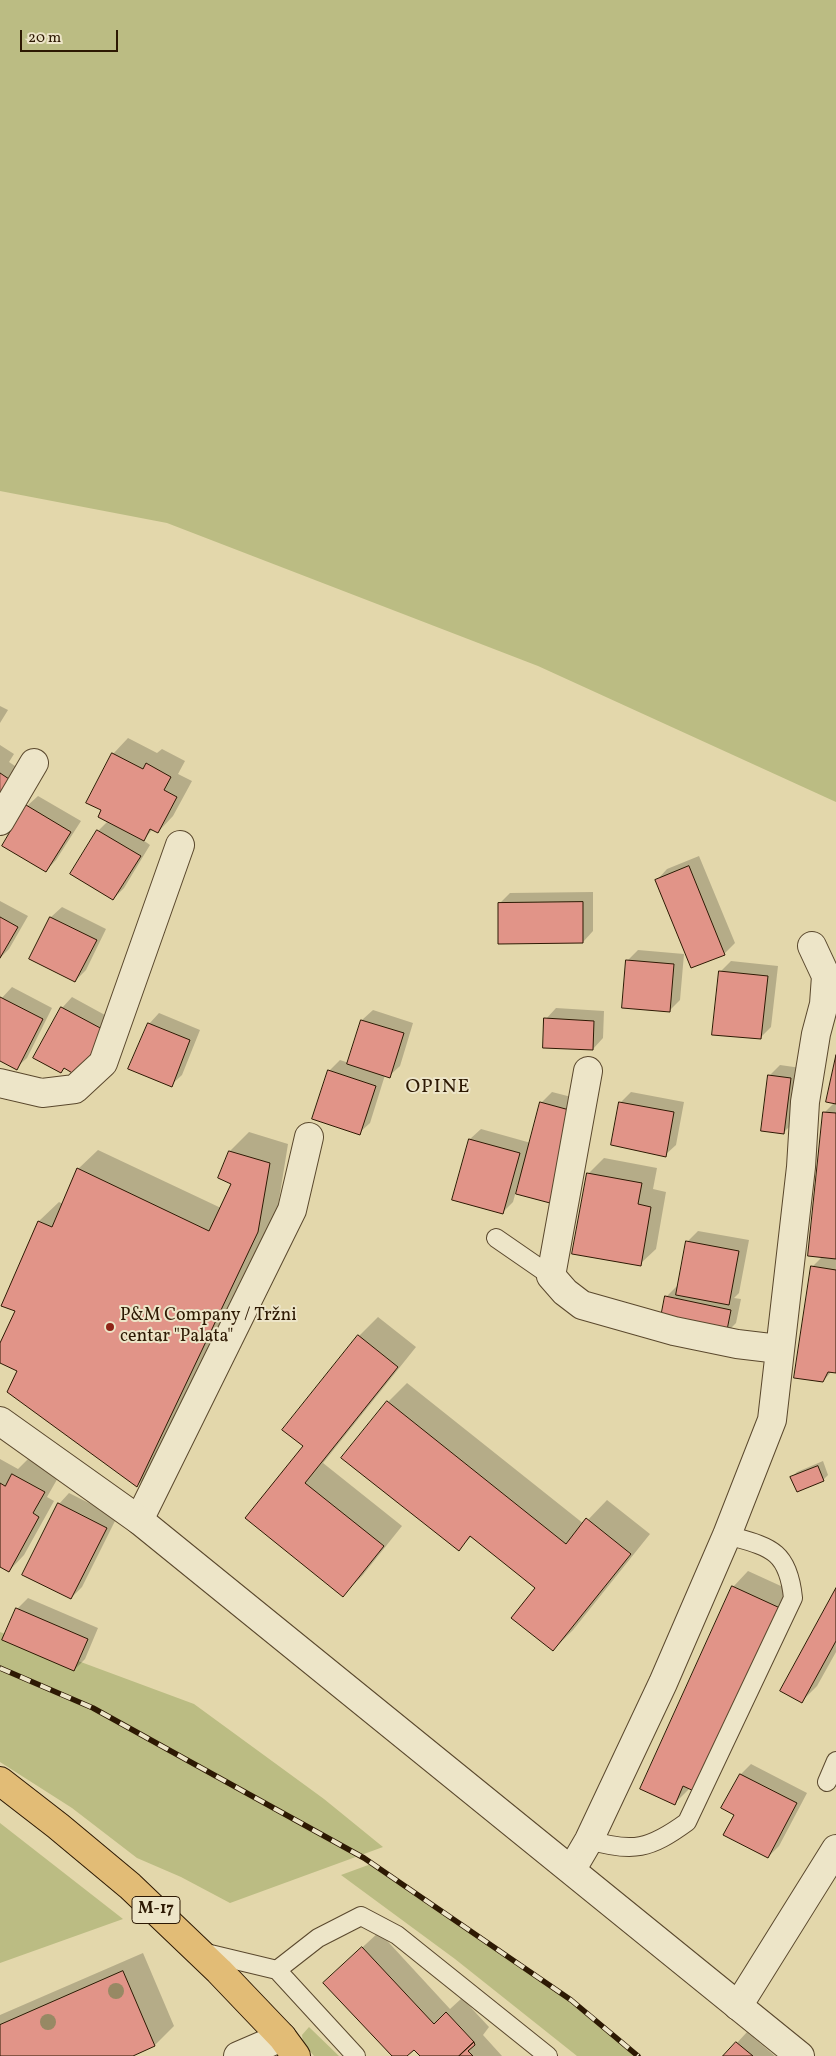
<!DOCTYPE html>
<html>
<head>
<meta charset="utf-8">
<style>
  body { margin:0 }
  #map { position:relative; width:836px; height:2056px; overflow:hidden; background:#e3d7ab; font-family:Vollkorn,serif }
  canvas { display:block }
  .scale { position:absolute; left:20px; top:30px; width:98px; height:22px; box-sizing:border-box; border:2px solid #2d1903; border-top:0; padding-left:6px; font-size:15px; line-height:18px; white-space:nowrap; color:#2d1903; -webkit-text-stroke:4px #ede5c8; paint-order:stroke }
</style>
</head>
<body>
<div id="map">
<canvas width="836" height="2056"></canvas>
<div class="scale">20 m</div>
</div>
<script>
const context = document.querySelector('canvas').getContext('2d');
context.lineJoin = 'round';
function fill(path, color) { context.fillStyle = color; context.fill(path, 'evenodd'); }
function trace(path, color, width, dash) { context.strokeStyle = color; context.lineWidth = width; context.lineCap = dash ? 'butt' : 'round'; context.setLineDash(dash || []); context.stroke(path); }
function write(font, color, halo, rows, align = 'center') {
  context.font = font + ' Vollkorn,serif'; context.lineWidth = 4; context.setLineDash([]); context.textBaseline = 'middle'; context.strokeStyle = halo; context.fillStyle = color; for (const [text, x, y, turn = 0] of rows) {
    context.save(); context.translate(x, y); context.rotate((+turn || 0) * Math.PI / 180); context.textAlign = isNaN(turn) ? turn : align; if (halo) context.strokeText(text, 0, 0); context.fillText(text, 0, 0); context.restore();
  }
}
fill(new Path2D(`
  M0 0H836V802L538 666 167 523 0 491Z
  M0 1632 194 1704 324 1799 383 1847 230 1903 181 1877 137 1858 72 1808 0 1762Z
  M0 1823 123 1919 0 1963Z
  M371 1864 571 2000 638 2056H577L455 1959 341 1875Z
  M309 2027 339 2056H314L303 2043 302 2035Z`), '#bbbc83');
fill(new Path2D(`
  M0 706 8 710 0 723Z
  M128 738 157 753 162 749 185 761 178 774 192 781 173 816 158 832 153 829 143 840 150 845 124 888 113 899 72 874 98 831 108 821 103 810 113 754Z
  M0 745 14 754 9 762 21 770 0 800Z
  M38 796 81 821 56 860 46 871 27 806Z
  M699 856 735 943 724 954 657 880 667 869Z
  M593 892V931L583 942 499 904 510 893Z
  M0 901 28 916 9 949 0 958Z
  M62 907 106 929 86 970 75 981 30 958 51 917Z
  M638 950 684 954 680 1000 669 1011 627 961Z
  M731 961 778 966 771 1027 760 1038 720 972Z
  M12 987 52 1008 27 1058 16 1068 0 1060V1000Z
  M72 997 114 1020 90 1065 65 1068 61 1071 62 1008Z
  M556 1008 604 1011 603 1038 593 1049 546 1019Z
  M373 1010 413 1023 400 1066 389 1076 385 1075 370 1123 359 1133 329 1071 340 1060 349 1063 362 1020Z
  M159 1013 200 1030 182 1075 171 1085 149 1024Z
  M836 1061V1372L832 1371 823 1381 812 1267 823 1256 824 1113 835 1102Z
  M780 1065 801 1068 794 1122 783 1133 769 1076Z
  M552 1092 583 1100 560 1191 549 1202 518 1184 513 1202 502 1213 470 1139 481 1129 531 1143 541 1103Z
  M631 1092 684 1102 676 1145 665 1155 612 1145 621 1102Z
  M249 1132 288 1144 277 1212 156 1466 137 1486 18 1370 0 1362V1345L17 1311 3 1305 39 1221 59 1202 63 1204 78 1169 98 1150 221 1208 232 1183 230 1151Z
  M604 1158 657 1168 653 1189 666 1192 656 1249 640 1264 588 1174Z
  M698 1231 749 1240 739 1293 734 1298 741 1299 736 1323 725 1334 666 1297 677 1286 679 1287 687 1242Z
  M378 1317 416 1347 323 1463 402 1526 362 1576 343 1595 247 1518 304 1446 359 1336Z
  M407 1383 584 1524 607 1500 650 1534 573 1630 553 1650 537 1588 472 1536 458 1549 388 1402Z
  M0 1459 18 1469 28 1459 59 1476 47 1497 54 1501 24 1555 9 1571 0 1566Z
  M823 1461 828 1475 823 1480 792 1477 797 1472Z
  M69 1493 117 1517 82 1587 71 1598 59 1504Z
  M748 1571 794 1592 711 1775 696 1790 690 1788 675 1803 641 1789 733 1587ZM781 1601 783 1602 706 1773H703Z
  M836 1591V1652L817 1686 802 1701Z
  M28 1598 98 1628 85 1659 74 1670 17 1609Z
  M751 1764 807 1793 779 1846 768 1857 736 1814 723 1807 741 1774Z
  M379 1932 450 2009 462 1998 489 2027 483 2035 502 2056H422L414 2048 405 2056H393L340 1968Z
  M143 1953 174 2026 155 2045 130 2056H0V2015Z
  M747 2032 775 2056H725Z`), '#0003');
const building = new Path2D(`
  M112 753 143 769 146 763 171 777 164 790 177 797 158 833 150 829 144 841 98 817 101 810 86 803Z
  M0 773 12 781 0 800Z
  M26 805 71 832 46 872 2 846Z
  M97 830 141 856 113 900 70 874Z
  M689 866 725 955 691 968 655 880Z
  M583 902V943L498 944V903Z
  M0 917 18 927 0 958Z
  M50 917 97 940 75 982 29 959Z
  M626 960 674 964 670 1012 622 1008Z
  M719 971 768 976 761 1039 712 1035Z
  M0 997 43 1019 17 1070 0 1061Z
  M61 1007 104 1030 79 1077 64 1068 61 1073 33 1058Z
  M544 1018 594 1021 593 1050 543 1048Z
  M361 1020 404 1033 390 1078 347 1064Z
  M148 1023 190 1040 172 1087 128 1069Z
  M836 1055V1104L826 1102Z
  M328 1070 376 1086 360 1135 312 1119Z
  M768 1075 791 1078 784 1134 761 1131Z
  M540 1102 573 1111 550 1203 516 1194Z
  M619 1102 674 1112 666 1157 611 1145Z
  M823 1112 836 1113V1259L808 1256Z
  M469 1139 520 1153 503 1214 452 1200Z
  M229 1151 270 1163 258 1232 137 1487 7 1392 17 1371 0 1363V1343L15 1311 1 1306 38 1221 52 1227 77 1168 209 1231 231 1184 218 1178Z
  M587 1173 642 1183 638 1204 651 1207 641 1266 572 1254Z
  M686 1241 739 1251 729 1305 676 1295Z
  M811 1266 836 1270V1373L828 1372 823 1382 794 1378Z
  M665 1296 731 1310 726 1335 660 1322Z
  M358 1335 398 1367 305 1483 384 1546 343 1597 245 1518 303 1446 282 1430Z
  M387 1401 566 1544 586 1518 631 1554 553 1651 511 1618 535 1588 470 1536 459 1551 341 1458Z
  M818 1466 824 1481 797 1492 790 1477Z
  M12 1474 45 1492 33 1513 39 1517 9 1572 0 1567V1483L5 1486Z
  M58 1503 107 1528 71 1599 22 1575Z
  M732 1586 780 1608 696 1792 683 1786 675 1805 640 1789Z
  M836 1588V1641L802 1703 780 1691Z
  M16 1608 88 1639 74 1671 2 1640Z
  M740 1774 797 1803 768 1858 723 1835 734 1815 721 1808Z
  M362 1947 434 2024 446 2012 474 2042 459 2056H420L414 2050 407 2056H392L323 1983Z
  M123 1971 155 2046 133 2056H0V2025Z
  M474 2042 475 2045 468 2051 473 2056H459Z
  M736 2042 753 2056H723Z`);
fill(building, '#e19488');
trace(building, '#2d1903', 1);
const service = new Path2D(`
  M496 1238 551 1276
  M827 1782 836 1761
  M589 1840C633 1853 650 1849 687 1822L793 1598C788 1549 769 1547 727 1535
  M202 1952 277 1970 356 2056
  M277 1970 318 1938 361 1916 397 1935 548 2056`);
const minor = new Path2D(`
  M0 821 34 763
  M588 1071 551 1276 565 1292 582 1305 674 1331 737 1344 779 1349
  M0 1083 42 1093 75 1089 103 1063 180 845
  M139 1520 292 1210 309 1137
  M572 1869 589 1840 663 1683 727 1535 772 1420 801 1167 805 1102 816 1034 824 1004 826 976 812 946
  M738 2006 836 1849
  M238 2056 282 2037`);
const tertiary = new Path2D(`
  M0 1421 139 1520 800 2056`);
const primary = new Path2D(`
  M0 1781 58 1826 130 1886 219 1971 282 2037 296 2056`);
trace(service, '#5a482d', 20);
trace(minor, '#5a482d', 30);
trace(tertiary, '#5a482d', 30);
trace(primary, '#2d1903', 30);
trace(service, '#ede5c8', 18);
trace(minor, '#ede5c8', 28);
trace(tertiary, '#ede5c8', 28);
trace(primary, '#e2bc76', 28);
const rail = new Path2D(`
  M0 1668 93 1708 364 1858 571 2000 638 2056`);
trace(rail, '#2d1903', 5.5);
trace(rail, '#ede5c8', 4, [11]);
context.fillStyle = '#978964';
for (const [x, y] of [
  [116,1991],
  [48,2022]
]) { context.beginPath(); context.arc(x, y, 8, 0, 2 * Math.PI); context.fill(); }
for (const [x, y, r, color] of [
  [110,1327,5,"#8f2418"]
]) { const dot = new Path2D(); dot.arc(x, y, r, 0, 2 * Math.PI); context.fillStyle = color; context.fill(dot); trace(dot, '#ede5c8', 2); }
for (const [x, y, w] of [
  [156,1910,48]
]) { const box = new Path2D(); box.roundRect(x - w / 2, y - 13.5, w, 27, 4); context.fillStyle = '#ede5c8'; context.fill(box); trace(box, '#2d1903', 1); }
write('bold 16px', '#2d1903', null, [
  ["M-17",156,1910]
]);
write('18px', '#2d1903', '#ede5c8', [
  ["P&M Company / Tržni",120,1317],
  ["centar \"Palata\"",120,1338]
], 'left');
context.letterSpacing = '1px';
write('20px', '#2d1903', '#ede5c8', [
  ["OPINE",438,1088]
]);
context.letterSpacing = '0px';
</script>
</body>
</html>
